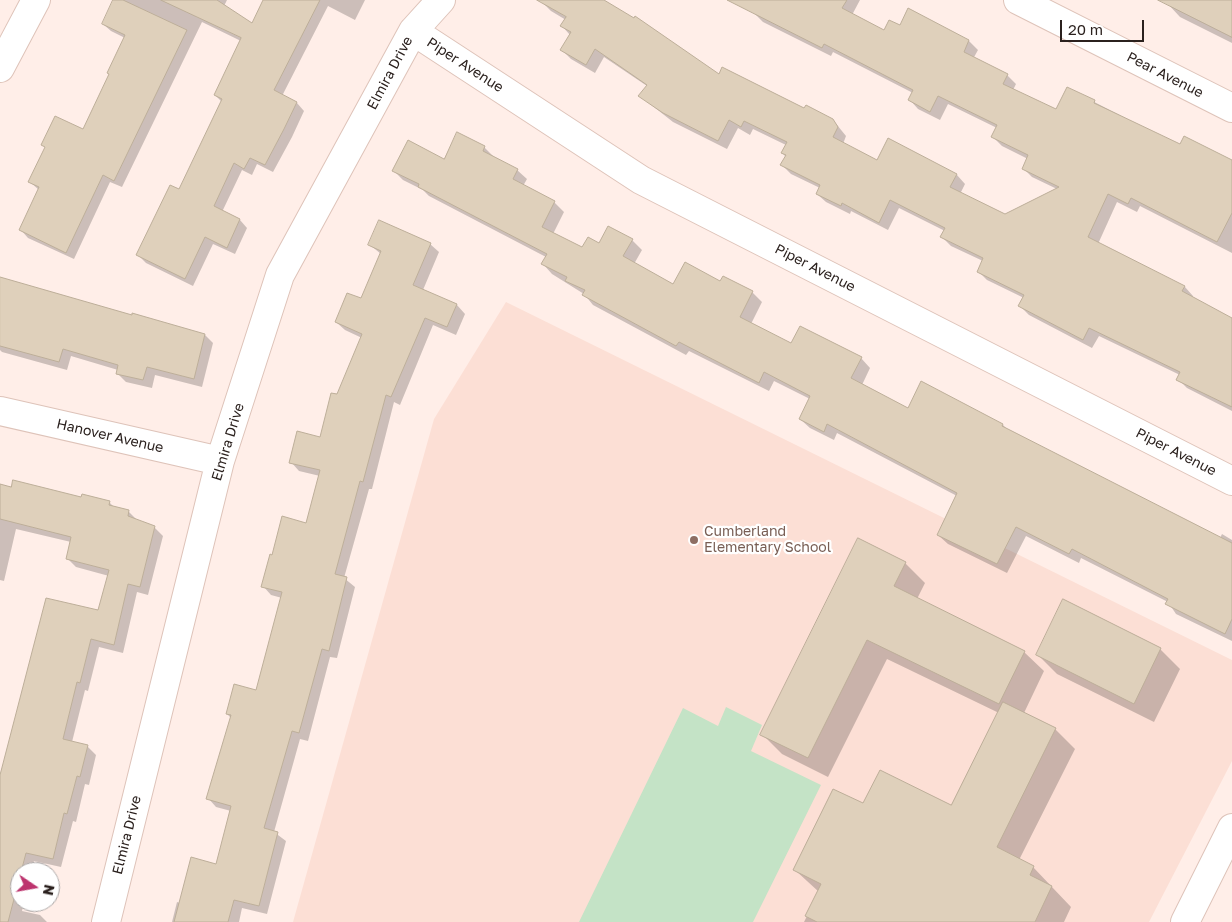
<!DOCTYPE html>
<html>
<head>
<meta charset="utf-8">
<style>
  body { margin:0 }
  #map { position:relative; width:1232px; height:922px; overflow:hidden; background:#ffeee8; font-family:"Golos Text",sans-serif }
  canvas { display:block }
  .north { position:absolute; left:10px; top:862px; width:50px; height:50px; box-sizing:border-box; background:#fff; border:1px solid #aaa6a5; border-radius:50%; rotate:102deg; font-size:14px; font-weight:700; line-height:20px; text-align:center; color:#2b211e }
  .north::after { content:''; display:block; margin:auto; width:18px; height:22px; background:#bd346e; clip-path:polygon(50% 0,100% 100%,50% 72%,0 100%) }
  .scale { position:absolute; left:1060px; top:20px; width:84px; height:22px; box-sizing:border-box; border:2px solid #2b211e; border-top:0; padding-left:6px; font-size:15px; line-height:18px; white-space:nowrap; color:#2b211e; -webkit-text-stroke:4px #fff; paint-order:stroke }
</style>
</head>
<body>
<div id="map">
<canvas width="1232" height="922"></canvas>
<div class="north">N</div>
<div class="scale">20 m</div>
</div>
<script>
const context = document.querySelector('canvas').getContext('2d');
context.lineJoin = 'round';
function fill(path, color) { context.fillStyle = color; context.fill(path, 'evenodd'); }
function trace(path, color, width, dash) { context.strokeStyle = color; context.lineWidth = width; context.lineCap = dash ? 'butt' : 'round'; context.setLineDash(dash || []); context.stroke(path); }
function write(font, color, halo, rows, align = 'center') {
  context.font = font + ' "Golos Text",sans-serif'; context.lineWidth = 4.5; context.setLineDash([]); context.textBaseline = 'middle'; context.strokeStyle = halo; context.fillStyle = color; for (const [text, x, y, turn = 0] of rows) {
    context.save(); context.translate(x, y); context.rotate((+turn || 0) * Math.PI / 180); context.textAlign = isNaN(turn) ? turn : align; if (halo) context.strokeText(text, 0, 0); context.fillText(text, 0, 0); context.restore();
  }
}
fill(new Path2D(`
  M506 302 1232 660V761L1149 922H293L434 419Z`), '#fcdfd5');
fill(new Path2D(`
  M726 707 762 725 751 751 821 785 753 922H579L683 708 718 726Z`), '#c4e3c6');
fill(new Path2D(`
  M114 0H227L224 6 252 25 264 0H365L355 20 328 6 282 96 297 103 304 111 292 137 273 172 257 164 252 175 242 170 222 212 240 220 247 228 235 254 213 244 193 286 146 263 138 255 179 191 222 102 215 95 241 41 202 22 122 187 110 182 74 259 28 238 21 230 39 190 30 182 46 148 43 145 83 131 110 75 125 38 111 31 103 24Z
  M543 0H601L719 76 833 120 846 136 843 144 878 161 957 175 965 184 960 194 1005 215 1057 189 1032 177 1023 168 1028 159 1002 146 993 137 997 128 948 104 940 120 918 109 910 100 913 93 833 52 831 56 763 22 754 13 752 0H860L852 15 884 31 900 26 909 10 969 41 978 50 973 59 1007 75 1016 84 1013 90 1056 111 1067 88 1180 146 1232 161V253L1140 206 1137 212 1117 202 1098 244 1185 287 1193 296 1192 299 1232 320V411L1187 388 1178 379 1180 375 1099 336 1092 348 1029 315 1020 306 1024 298 987 280 978 271 983 261 951 246 942 237 945 231 899 208 888 230 851 211 850 214 826 202 817 194 820 188 791 174 782 165 786 157 782 153 786 145 753 129 750 135 738 128 727 149 673 122 640 96 647 86 604 57 595 73 571 59 562 50 570 35 562 26 566 20 551 11 542 2Z
  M1168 0H1232V43L1180 17 1167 3Z
  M484 147 494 157 517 170 527 179 523 186 554 202 564 212 553 234 583 249 632 240 642 250 634 264 674 286 721 283 752 292 762 302 751 324 792 345 861 358 870 368 862 385 909 409 1003 425 1010 432 1220 538 1222 534 1232 540V641L1176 614 1168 602 1081 558 1079 563 1026 536 1007 573 948 544 938 535 957 496 837 433 834 440 810 428 800 419 810 399 774 381 769 391 689 351 686 355 593 305 584 294 552 274 543 264 546 257 429 196 423 190 403 180 394 171 445 160Z
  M430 244 439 252 423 290 457 305 465 314 456 335 433 325 400 405 394 402 372 489H369L344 578 355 587 337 658 330 657 308 741 300 739 274 832 286 841 267 914 242 908 239 922H172L177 902 180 903 217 865 231 811 216 807 208 798 231 718 227 714 256 692 282 598 271 595 263 586 273 556 306 524 320 476 299 471 291 462 320 439 362 338 345 330 336 322 362 300 381 254 370 245Z
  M0 279 132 317 205 335 213 343 202 387 155 375 152 388 126 382 117 373 118 370 71 356 67 370 2 352 0 350Z
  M0 485 109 502 115 508 129 512 137 520 154 527 163 536 148 595 137 592 123 653 99 647 88 691 85 690 72 742 87 746 96 755 89 785 85 784 76 822 73 821 61 867 34 861 31 872H20V902H24L22 911 40 915 47 922H0V781L99 612 109 576 76 567 67 558 71 542 16 529 4 581 0 580Z
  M905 563 925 583 917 599 1024 652 1044 671 1024 713 1055 729 1075 749 1019 860 1033 867 1071 907 1064 922H804L819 892 795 870 864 805 952 807 999 713 887 659 828 777 782 754 762 734Z
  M1160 649 1180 669 1154 722 1057 674 1037 654Z`), '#0003');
const building = new Path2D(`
  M113 0H123L187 30 114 181 103 175 66 253 19 230 39 187 28 182 45 147 41 145 55 116 83 129 109 74 107 73 125 35 102 24Z
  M161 0H217L252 23 263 0H320L274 90 297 102 284 129 265 165 250 158 244 169 234 163 214 206 240 219 227 248 205 237 185 279 136 255 170 185 179 189 222 99 214 95 241 38Z
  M537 0H604L634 18 635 16 719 74 722 67 804 108 806 105 833 119 838 127 833 137 877 160 888 138 957 174 950 187 1005 214 1059 187 1022 169 1028 155 991 137 997 125 938 96 930 112 908 100 913 90 824 44 822 48 727 0H847L842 8 884 30 889 20 900 25 908 8 969 40 964 52 1008 74 1003 84 1056 109 1067 87 1095 100 1094 103 1180 144 1184 136 1232 160V213L1217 242 1131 198 1128 204 1108 194 1088 237 1185 286 1182 291 1232 318V407L1176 380 1180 372 1089 328 1083 340 1018 306 1024 295 977 272 983 258 940 237 945 228 890 200 879 223 842 203 841 206 816 194 820 185 780 165 786 155 781 153 787 142 744 121 741 127 729 120 718 141 663 113 638 96 647 85 595 49 586 65 560 50 571 32 560 26 566 17Z
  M1158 0H1232V37Z
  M457 132 485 146 483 151 518 169 513 179 555 201 542 227 582 247 588 237 599 243 608 226 633 239 623 256 673 284 685 262 720 281 723 276 753 291 740 317 791 343 800 326 862 357 851 378 908 408 921 381 1003 424 1002 426 1232 543V619L1225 634 1165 604 1168 599 1072 549 1069 554 1016 527 997 564 937 535 957 493 827 424 824 432 799 419 810 396 764 372 759 383 679 342 676 346 582 295 585 290 565 281 567 277 541 264 547 254 418 187 419 184 392 171 408 140 444 159Z
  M379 220 431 243 413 285 457 304 447 327 425 318 391 397 386 395 363 482 360 481 335 574 347 577 329 651 322 649 299 733 292 731 264 828 278 832 259 906 234 900 228 922H174L191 857 216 864 231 806 206 799 231 715 226 714 234 684 256 690 282 592 261 587 270 554 272 555 282 516 306 523 320 470 289 463 297 431 320 437 331 393 337 394 362 334 335 322 347 293 361 298 381 251 368 245Z
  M0 277 132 315V313L205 334 194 379 147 367 143 380 116 374 118 365 63 349 59 362 0 346Z
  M13 480 81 497 82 494 110 501 109 505 129 510 128 516 155 526 140 587 128 584 114 645 91 639 80 683 77 682 63 739 88 745 80 777 77 776 67 814 64 813 53 859 26 853 8 922H0V775L46 598 98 610 109 570 66 559 71 537 0 519V484L11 487Z
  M858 538 906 562 894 586 1025 651 999 704 867 640 808 758 760 735Z
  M1063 599 1161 648 1134 704 1036 655Z
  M1003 702 1056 728 997 847 1034 866 1030 875 1052 886 1035 922H817L805 916 821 884 793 870 833 789 863 803 880 770 951 805Z`);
fill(building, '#dfd0bb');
trace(building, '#bdae99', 1);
const minor = new Path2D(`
  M1018 0 1232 108
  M413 31 641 180 1232 481
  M0 68 36 0
  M0 411 220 461
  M106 922 220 461 280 275 413 31 441 0
  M1185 922 1232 828`);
trace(minor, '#dec3b9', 30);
trace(minor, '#fff', 28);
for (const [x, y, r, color] of [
  [694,540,5,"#8d6e63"]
]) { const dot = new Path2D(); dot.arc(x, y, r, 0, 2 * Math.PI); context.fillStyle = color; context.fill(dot); trace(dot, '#fff', 2); }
write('14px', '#2b211e', '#fff', [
  ["Piper Avenue",465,65,33],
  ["Elmira Drive",390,73,-62],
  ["Pear Avenue",1165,75,27],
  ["Piper Avenue",815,268,27],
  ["Hanover Avenue",110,436,13],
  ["Elmira Drive",228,442,-73],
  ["Piper Avenue",1176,452,27],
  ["Elmira Drive",127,835,-76]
]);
write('14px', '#785e54', '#fff', [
  ["Cumberland",704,532],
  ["Elementary School",704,548]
], 'left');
</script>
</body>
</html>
